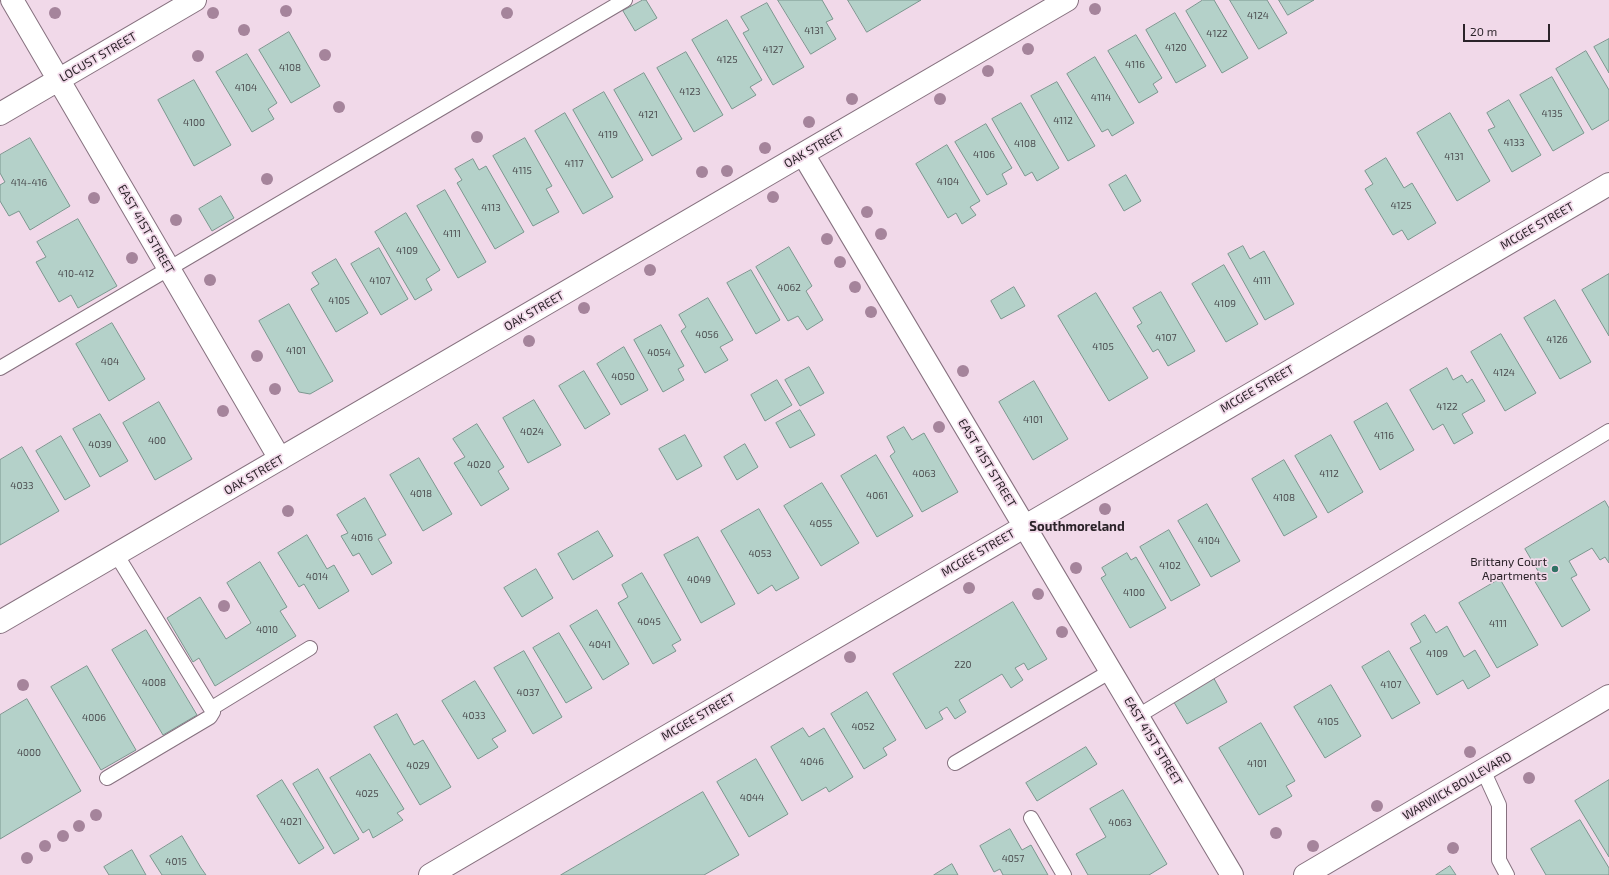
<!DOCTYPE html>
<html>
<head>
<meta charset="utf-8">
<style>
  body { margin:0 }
  #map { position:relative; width:1609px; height:875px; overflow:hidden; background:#f1d9e9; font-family:"Exo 2",sans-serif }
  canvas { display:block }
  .scale { position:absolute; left:1463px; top:24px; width:87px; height:18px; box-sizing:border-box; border:2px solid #2b2329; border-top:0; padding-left:5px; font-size:12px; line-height:14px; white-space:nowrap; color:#2b2329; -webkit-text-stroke:3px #f1d9e9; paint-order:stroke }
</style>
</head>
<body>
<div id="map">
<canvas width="1609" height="875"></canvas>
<div class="scale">20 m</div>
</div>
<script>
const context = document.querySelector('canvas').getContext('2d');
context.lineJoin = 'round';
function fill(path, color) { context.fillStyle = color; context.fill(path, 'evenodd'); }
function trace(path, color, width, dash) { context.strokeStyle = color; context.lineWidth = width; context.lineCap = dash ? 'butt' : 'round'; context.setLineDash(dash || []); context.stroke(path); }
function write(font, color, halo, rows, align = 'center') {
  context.font = font + ' "Exo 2",sans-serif'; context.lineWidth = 3.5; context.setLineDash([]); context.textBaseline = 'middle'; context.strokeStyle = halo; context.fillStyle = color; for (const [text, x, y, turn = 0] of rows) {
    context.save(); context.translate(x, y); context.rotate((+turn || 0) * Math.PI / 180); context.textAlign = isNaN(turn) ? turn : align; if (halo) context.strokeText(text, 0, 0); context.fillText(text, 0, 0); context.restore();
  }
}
const building = new Path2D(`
  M643 0H646L657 18 635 31 623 11Z
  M778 0H822L833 19 826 22 836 39 811 54Z
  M848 0H921L867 32Z
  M1203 0H1214L1248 58 1222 73 1186 11Z
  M1230 0H1267L1287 33 1259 49Z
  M1279 0H1314L1288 15Z
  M767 3 804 67 773 85 743 33 749 30 741 17Z
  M1175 13 1206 66 1176 83 1146 30Z
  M727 20 762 80 750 87 756 95 732 109 692 40Z
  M289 32 320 86 291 103 259 50Z
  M1136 35 1162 78 1153 84 1158 92 1139 103 1108 51Z
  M1609 39V73L1594 47Z
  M1586 51 1609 90V120L1592 130 1556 69Z
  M686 52 723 115 694 132 657 68Z
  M247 54 277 103 268 109 274 119 252 132 216 72Z
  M1095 57 1134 123 1112 136 1108 129 1102 132 1067 74Z
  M644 73 682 139 652 156 614 90Z
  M1552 77 1584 133 1553 151 1520 95Z
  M194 80 231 145 194 166 158 100Z
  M1057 82 1095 146 1068 161 1031 96Z
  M604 92 643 160 612 178 573 110Z
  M1509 100 1541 155 1512 172 1488 130 1495 127 1487 113Z
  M1021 103 1059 168 1037 181 1032 172 1025 176 992 119Z
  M565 113 613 197 583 214 535 131Z
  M1450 113 1490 181 1457 201 1417 133Z
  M986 124 1012 168 1002 174 1007 184 987 195 955 142Z
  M30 138 70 206 30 230 19 211 9 216 0 201V185L5 182 0 173V155Z
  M525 138 552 186 546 189 559 212 533 226 493 156Z
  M947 145 980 201 970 207 976 215 962 224 956 213 948 218 916 164Z
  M1386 158 1404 188 1412 183 1436 223 1408 240 1402 230 1393 235 1365 189 1373 184 1365 171Z
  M473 159 479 170 486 166 524 232 495 249 457 183 462 180 455 169Z
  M1126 175 1141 201 1124 211 1109 185Z
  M445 190 486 262 458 278 417 206Z
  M221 196 234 218 212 231 199 209Z
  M406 213 440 270 426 279 432 290 415 300 375 232Z
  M78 219 117 286 78 308 71 295 59 302 36 262 46 257 37 242Z
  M1243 246 1250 259 1264 251 1294 304 1265 320 1228 254Z
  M789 247 812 286 806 291 823 320 807 330 798 316 788 321 756 267Z
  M379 248 408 299 381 315 351 264Z
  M336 259 368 313 336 332 311 289 319 284 312 273Z
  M1224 265 1258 324 1226 342 1192 284Z
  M751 270 780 320 756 334 727 283Z
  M1609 274V336L1582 290Z
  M1014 287 1025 306 1001 319 991 301Z
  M1161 292 1195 351 1168 366 1158 349 1153 352 1137 326 1142 323 1133 308Z
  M1096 293 1148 378 1109 401 1058 316Z
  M708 298 733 340 720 347 728 360 705 373 681 331 686 327 679 315Z
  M1555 300 1591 362 1560 379 1524 318Z
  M289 304 333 381 310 394 299 392 259 321Z
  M112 323 145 379 109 401 76 344Z
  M661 325 684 366 678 369 684 380 663 392 634 340Z
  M1501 334 1536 393 1505 411 1471 352Z
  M624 347 648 390 621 405 597 364Z
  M809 367 824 393 800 406 785 380Z
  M1447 368 1453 380 1462 375 1467 383 1472 379 1485 401 1462 414 1473 433 1454 444 1443 424 1433 430 1410 390Z
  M584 371 610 414 585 429 559 386Z
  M777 380 792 405 765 421 751 395Z
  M1034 381 1068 439 1033 460 999 402Z
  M534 400 561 445 528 463 503 418Z
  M159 402 192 459 155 480 123 423Z
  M1387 403 1414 450 1380 470 1354 422Z
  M800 410 815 435 790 448 776 423Z
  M100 414 128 461 100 477 73 429Z
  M477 424 504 467 498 471 509 489 481 506 454 463 465 457 453 439Z
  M904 427 912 440 924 433 958 492 922 512 890 456 895 452 887 437Z
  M685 435 702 466 677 480 659 449Z
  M1331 435 1363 492 1328 513 1295 456Z
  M61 436 90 486 65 500 36 451Z
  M745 444 758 467 737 480 724 457Z
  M22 447 59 511 0 545V460Z
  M876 455 913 516 877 537 841 476Z
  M419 458 452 514 423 531 390 475Z
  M1284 460 1317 517 1284 536 1252 479Z
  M822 483 859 543 821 566 784 506Z
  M365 498 386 535 378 539 392 563 372 575 359 553 353 556 341 536 348 533 337 515Z
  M1605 501 1609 508V563L1605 557 1600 560 1592 548 1569 561 1577 575 1571 578 1590 610 1562 627 1534 580 1541 576 1525 549Z
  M1207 504 1240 561 1211 577 1178 521Z
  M759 509 799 578 776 591 772 585 758 594 721 531Z
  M1169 530 1200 585 1171 601 1140 547Z
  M598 531 613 556 573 580 558 554Z
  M307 535 327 569 334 565 349 591 319 609 304 584 299 587 278 553Z
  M698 537 735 604 701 623 664 555Z
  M1127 553 1131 560 1136 557 1166 608 1130 628 1101 578 1106 575 1102 568Z
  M260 562 287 607 280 611 296 636 215 686 199 658 193 662 167 618 200 597 226 639 251 623 227 583Z
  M536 569 553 598 522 617 504 588Z
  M642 573 681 640 672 645 676 651 653 664 618 603 628 597 622 585Z
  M1500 579 1538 645 1497 668 1459 603Z
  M1013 602 1047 659 1028 670 1024 663 1015 668 1023 680 1011 688 1002 674 959 700 966 712 955 719 947 707 939 712 943 719 926 729 893 674Z
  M597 610 629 664 603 680 570 626Z
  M1425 615 1436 633 1447 626 1464 657 1475 650 1490 676 1468 689 1463 680 1437 695 1410 648 1421 642 1411 624Z
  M146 630 197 715 163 735 112 650Z
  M559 633 592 688 566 703 533 648Z
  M524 651 562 717 533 734 494 668Z
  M1389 651 1420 703 1392 719 1362 667Z
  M87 666 136 750 101 770 51 687Z
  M1212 675 1227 702 1187 724 1172 699Z
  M475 681 506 731 492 739 498 747 478 759 442 701Z
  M1331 685 1361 736 1325 758 1294 707Z
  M867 692 896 740 883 748 887 755 864 769 831 714Z
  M27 699 81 791 0 839V715Z
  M397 714 414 745 423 740 451 787 420 805 374 727Z
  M1261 723 1295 781 1286 786 1292 796 1259 815 1219 748Z
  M803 728 809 737 824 728 853 777 829 792 826 787 802 801 771 747Z
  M1086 747 1097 764 1037 801 1026 783Z
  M370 754 404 809 397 813 403 820 373 838 369 829 363 833 330 778Z
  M756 759 788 814 749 837 717 782Z
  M318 769 359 839 334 854 293 784Z
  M282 780 324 848 299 864 257 796Z
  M1609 780V857L1575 801Z
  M1123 790 1167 864 1149 875H1088L1076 854 1106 837 1090 809Z
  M703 792 739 855 704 875H561Z
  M1580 820 1609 868V875H1546L1531 849Z
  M1010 829 1022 850 1031 845 1048 875H1003L1000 869 994 872 980 846Z
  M182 836 201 868 206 875H162L150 856Z
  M132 850 146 875H109L104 867Z
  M952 864 958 875H934Z
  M1450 866 1456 875H1436Z`);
fill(building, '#b4d1c9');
trace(building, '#7b978f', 1);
const lane = new Path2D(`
  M0 368C208 245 416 122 625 0
  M212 708 310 648
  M1138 716 1609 431
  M955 763 1111 671
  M1483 770 1499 805V860L1507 875
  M107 778 210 717 213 712 116 554
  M1031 818 1064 875`);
const street = new Path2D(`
  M12 0 280 459
  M0 114 195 0
  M803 154 1232 875
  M0 622 1067 0
  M430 875 1609 184
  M1305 875 1609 696`);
trace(lane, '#86717f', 16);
trace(street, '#86717f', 24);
trace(lane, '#fff', 14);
trace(street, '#fff', 22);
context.fillStyle = '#a5849b';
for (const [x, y] of [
  [1095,9],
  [286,11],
  [55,13],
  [213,13],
  [507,13],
  [244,30],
  [1028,49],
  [325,55],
  [198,56],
  [988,71],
  [852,99],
  [940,99],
  [339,107],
  [809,122],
  [477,137],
  [765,148],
  [727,171],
  [702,172],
  [267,179],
  [773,197],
  [94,198],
  [867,212],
  [176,220],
  [881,234],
  [827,239],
  [132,258],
  [840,262],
  [650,270],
  [210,280],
  [855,287],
  [584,308],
  [871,312],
  [529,341],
  [257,356],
  [963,371],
  [275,389],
  [223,411],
  [939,427],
  [1105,509],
  [288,511],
  [1076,568],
  [969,588],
  [1038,594],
  [224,606],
  [1062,632],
  [850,657],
  [23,685],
  [1470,752],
  [1529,778],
  [1377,806],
  [96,815],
  [79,826],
  [1276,833],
  [63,836],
  [45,846],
  [1313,846],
  [1453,848],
  [27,858]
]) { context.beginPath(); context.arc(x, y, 6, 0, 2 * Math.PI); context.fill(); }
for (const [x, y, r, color] of [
  [1555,569,4,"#2f7264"]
]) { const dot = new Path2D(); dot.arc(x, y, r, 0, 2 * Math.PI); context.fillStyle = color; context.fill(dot); trace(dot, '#f1d9e9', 1.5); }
write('10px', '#4d4e51', null, [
  ["4124",1258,16],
  ["4131",814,31],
  ["4122",1217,34],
  ["4120",1176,48],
  ["4127",773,50],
  ["4125",727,60],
  ["4116",1135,65],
  ["4108",290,68],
  ["4104",246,88],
  ["4123",690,92],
  ["4114",1101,98],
  ["4135",1552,114],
  ["4121",648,115],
  ["4112",1063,121],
  ["4100",194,123],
  ["4119",608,135],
  ["4133",1514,143],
  ["4108",1025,144],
  ["4106",984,155],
  ["4131",1454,157],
  ["4117",574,164],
  ["4115",522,171],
  ["4104",948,182],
  ["414-416",29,183],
  ["4125",1401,206],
  ["4113",491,208],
  ["4111",452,234],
  ["4109",407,251],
  ["410-412",76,274],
  ["4107",380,281],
  ["4111",1262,281],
  ["4062",789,288],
  ["4105",339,301],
  ["4109",1225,304],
  ["4056",707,335],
  ["4107",1166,338],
  ["4126",1557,340],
  ["4105",1103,347],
  ["4101",296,351],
  ["4054",659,353],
  ["404",110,362],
  ["4124",1504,373],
  ["4050",623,377],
  ["4122",1447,407],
  ["4101",1033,420],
  ["4024",532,432],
  ["4116",1384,436],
  ["400",157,441],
  ["4039",100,445],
  ["4020",479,465],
  ["4063",924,474],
  ["4112",1329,474],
  ["4033",22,486],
  ["4018",421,494],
  ["4061",877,496],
  ["4108",1284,498],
  ["4055",821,524],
  ["4016",362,538],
  ["4104",1209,541],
  ["4053",760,554],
  ["4102",1170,566],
  ["4014",317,577],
  ["4049",699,580],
  ["4100",1134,593],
  ["4045",649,622],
  ["4111",1498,624],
  ["4010",267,630],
  ["4041",600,645],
  ["4109",1437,654],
  ["220",963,665],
  ["4008",154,683],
  ["4107",1391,685],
  ["4037",528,693],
  ["4033",474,716],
  ["4006",94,718],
  ["4105",1328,722],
  ["4052",863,727],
  ["4000",29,753],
  ["4046",812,762],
  ["4101",1257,764],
  ["4029",418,766],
  ["4025",367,794],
  ["4044",752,798],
  ["4021",291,822],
  ["4063",1120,823],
  ["4057",1013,859],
  ["4015",176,862]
]);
write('12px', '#2b2329', '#f1d9e9', [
  ["LOCUST STREET",98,57,-30],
  ["OAK STREET",814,148,-30],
  ["MCGEE STREET",1537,226,-30],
  ["EAST 41ST STREET",146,229,60],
  ["OAK STREET",534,311,-30],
  ["MCGEE STREET",1257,389,-30],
  ["EAST 41ST STREET",987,463,59],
  ["OAK STREET",254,475,-30],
  ["MCGEE STREET",978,553,-30],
  ["MCGEE STREET",698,717,-30],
  ["EAST 41ST STREET",1153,741,59],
  ["WARWICK BOULEVARD",1457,786,-30]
]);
write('12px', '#2b2329', '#f1d9e9', [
  ["Brittany Court",1547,562],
  ["Apartments",1547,576]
], 'right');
write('bold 13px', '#2b2329', '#f1d9e9', [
  ["Southmoreland",1077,527]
]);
</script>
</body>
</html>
